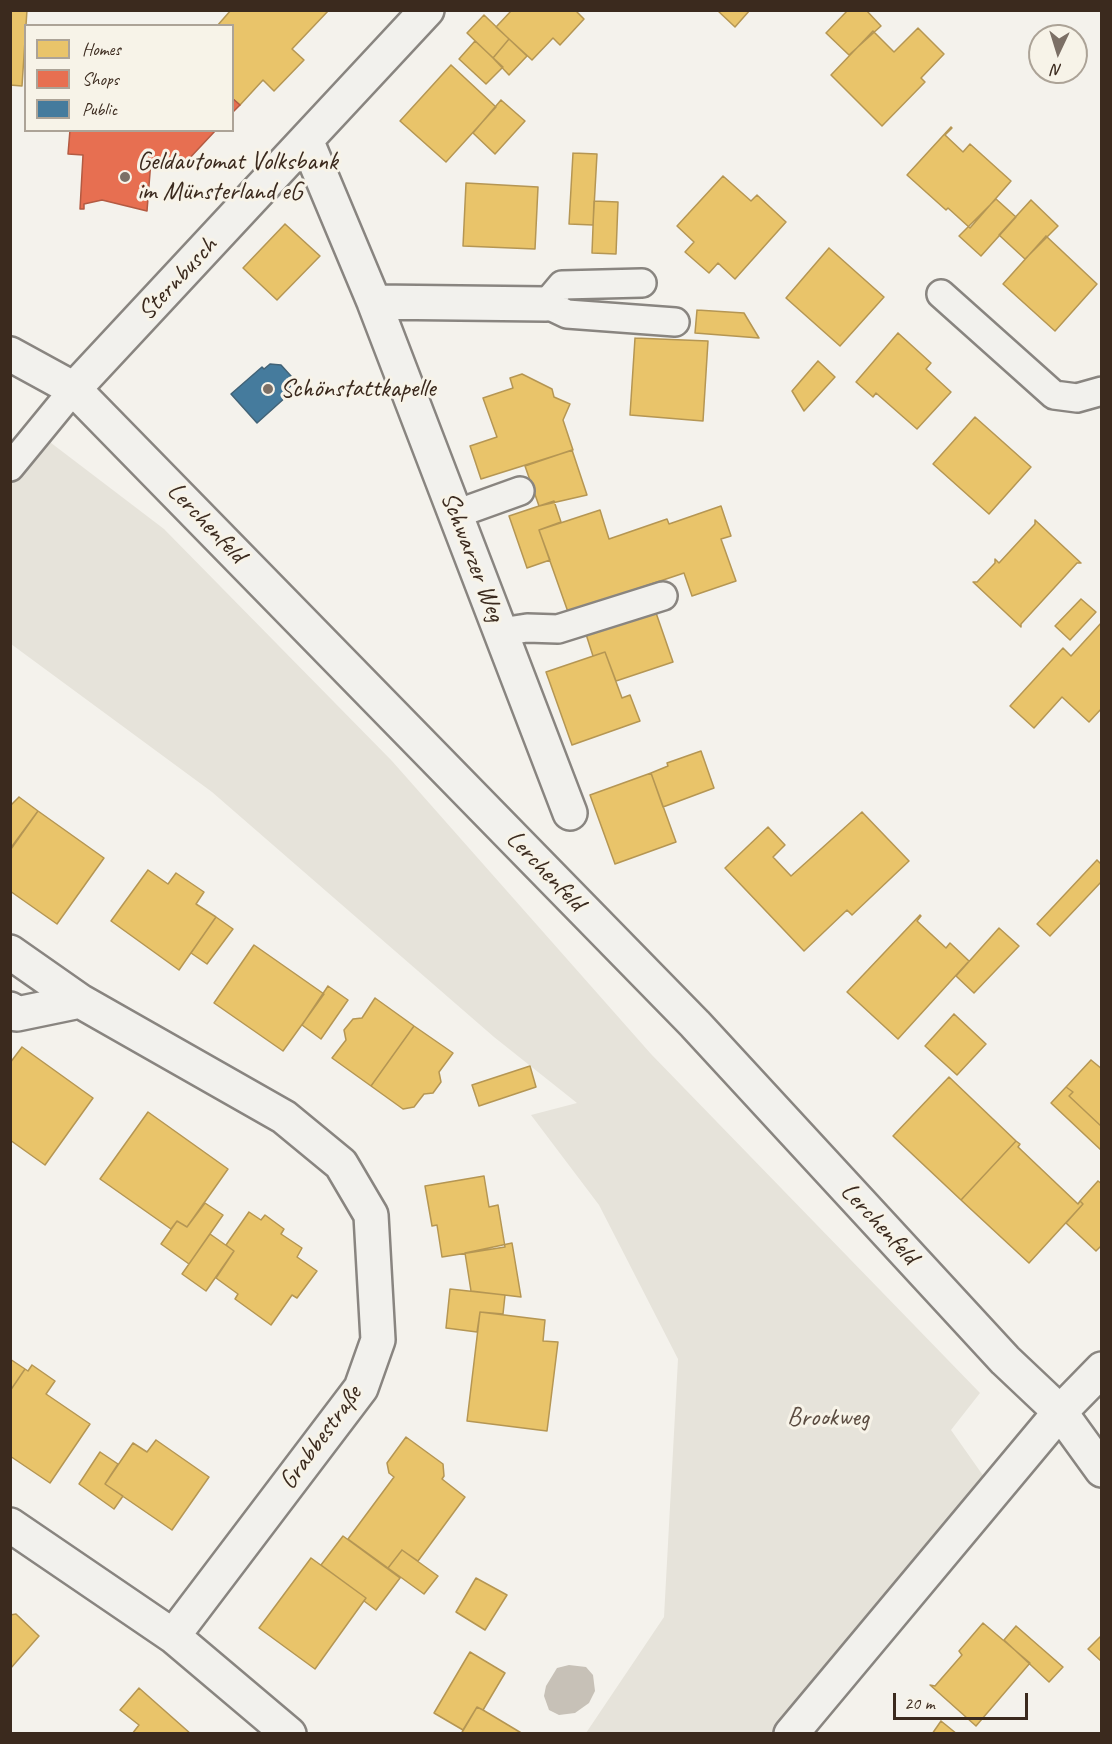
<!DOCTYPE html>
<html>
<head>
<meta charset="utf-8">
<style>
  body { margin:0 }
  #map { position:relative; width:1112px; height:1744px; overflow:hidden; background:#f4f2ec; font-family:Caveat,sans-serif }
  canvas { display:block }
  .frame { position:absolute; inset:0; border:12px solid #3b2a1e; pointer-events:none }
  .legend { position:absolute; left:24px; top:24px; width:210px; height:108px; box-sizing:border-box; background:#f7f3e8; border:2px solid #aca397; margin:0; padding:8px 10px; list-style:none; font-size:18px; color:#3b2a1e }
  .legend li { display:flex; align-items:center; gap:12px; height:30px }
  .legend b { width:30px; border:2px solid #aca397 }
  .north { position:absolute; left:1028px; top:24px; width:60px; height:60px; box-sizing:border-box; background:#f7f3e8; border:2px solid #aca397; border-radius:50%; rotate:184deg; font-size:16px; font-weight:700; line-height:24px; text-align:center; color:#3b2a1e }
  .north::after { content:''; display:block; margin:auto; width:21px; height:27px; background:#7c7066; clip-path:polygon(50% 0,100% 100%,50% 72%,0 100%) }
  .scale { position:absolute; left:893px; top:1693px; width:135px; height:27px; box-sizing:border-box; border:3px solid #3b2a1e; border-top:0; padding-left:8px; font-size:18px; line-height:21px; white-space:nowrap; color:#3b2a1e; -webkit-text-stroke:4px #f7f3e8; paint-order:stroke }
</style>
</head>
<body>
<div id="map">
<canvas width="1112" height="1744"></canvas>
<div class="frame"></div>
<ul class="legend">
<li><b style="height:16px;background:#e9c46a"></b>Homes</li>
<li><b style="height:16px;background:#e76f51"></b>Shops</li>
<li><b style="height:16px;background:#457b9d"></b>Public</li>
</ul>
<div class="north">N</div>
<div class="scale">20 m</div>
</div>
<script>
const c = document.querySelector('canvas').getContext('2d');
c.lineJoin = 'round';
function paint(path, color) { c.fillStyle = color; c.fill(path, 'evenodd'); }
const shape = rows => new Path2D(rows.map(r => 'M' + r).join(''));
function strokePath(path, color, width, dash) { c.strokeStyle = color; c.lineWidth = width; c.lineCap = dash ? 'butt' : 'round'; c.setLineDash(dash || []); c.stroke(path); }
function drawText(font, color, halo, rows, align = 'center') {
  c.font = font + ' Caveat,sans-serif'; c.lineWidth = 6; c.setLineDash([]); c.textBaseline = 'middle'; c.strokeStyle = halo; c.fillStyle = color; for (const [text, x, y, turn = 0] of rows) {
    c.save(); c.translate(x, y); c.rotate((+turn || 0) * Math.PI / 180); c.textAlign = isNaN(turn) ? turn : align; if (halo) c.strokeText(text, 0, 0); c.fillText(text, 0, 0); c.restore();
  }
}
paint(shape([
  [38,433,164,529,392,761,651,1054,980,1393,951,1430,994,1491,791,1733,586,1733,664,1617,678,1359,599,1205,531,1115,577,1103,494,1037,212,792,11,644,11,465]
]), '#e6e3da');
paint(shape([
  [569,1665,586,1667,593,1675,595,1691,589,1703,575,1713,559,1715,549,1710,544,1696,546,1686,557,1668]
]), '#c7c1b7');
const homes = shape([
  [10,10,27,10,22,86,10,85,10,10],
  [231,10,329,10,292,49,304,60,274,91,263,80,240,105,232,98,232,26,217,26,231,10],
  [512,10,578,10,577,12,584,19,560,45,553,38,532,60,496,27,512,10],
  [717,10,750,10,735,27,717,10],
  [848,10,866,10,881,26,849,55,826,33,848,10],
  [484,15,509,39,493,58,467,33,484,15],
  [918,28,944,54,921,78,925,82,882,126,831,75,873,31,894,52,918,28],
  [509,39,527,56,509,75,493,58,509,39],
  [475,41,503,67,486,84,459,59,475,41],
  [451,65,496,107,446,162,400,121,451,65],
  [501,100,525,121,495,154,473,133,501,100],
  [951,127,952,128,945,135,963,152,970,144,1011,181,970,228,948,208,946,210,907,175,951,127],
  [573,153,597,154,593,225,569,224,573,153],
  [723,176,751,201,757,195,786,222,735,279,718,263,709,273,685,252,694,242,677,226,723,176],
  [466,183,538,187,535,249,463,246,466,183],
  [996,199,1016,217,981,256,959,236,996,199],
  [1031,200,1058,226,1025,259,999,235,1031,200],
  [594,201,618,202,616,254,592,253,594,201],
  [285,224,320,256,277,300,243,268,285,224],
  [1046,236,1097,284,1055,331,1003,284,1046,236],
  [829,248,884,297,840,346,786,298,829,248],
  [697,310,744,313,759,338,695,333,697,310],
  [898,333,931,363,926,369,951,392,917,429,876,393,873,397,856,382,898,333],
  [635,338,708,341,703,421,630,415,635,338],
  [818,361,835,377,804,411,792,391,818,361],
  [522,374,552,389,554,397,570,404,563,420,573,450,481,479,470,446,497,437,483,398,513,388,510,378,522,374],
  [975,417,1031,467,989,514,933,464,975,417],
  [572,450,587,495,539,506,525,466,572,450],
  [554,501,561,522,539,530,550,560,527,568,509,516,554,501],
  [721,506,731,536,721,539,736,581,692,596,684,573,568,612,539,530,600,510,609,539,667,519,669,524,721,506],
  [1035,520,1081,563,1077,563,1021,624,1021,627,973,582,977,582,995,563,995,559,999,563,1035,524,1035,520],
  [1081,599,1096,612,1070,640,1055,626,1081,599],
  [654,607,673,662,616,681,605,652,593,656,584,628,654,607],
  [1102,622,1102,708,1089,722,1062,697,1034,728,1010,706,1063,648,1071,656,1102,622],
  [605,652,622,698,630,695,640,721,572,745,546,672,605,652],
  [701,751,714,788,663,807,651,773,668,766,667,763,701,751],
  [651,773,676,842,615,864,590,795,651,773],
  [19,797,38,811,11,849,10,806,19,797],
  [38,811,104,858,57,924,10,891,10,849,38,811],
  [862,812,909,861,852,915,847,910,804,951,725,868,768,827,785,845,773,857,791,876,862,812],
  [1097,860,1102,865,1102,881,1050,936,1037,924,1097,860],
  [148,870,168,884,176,873,204,892,196,904,216,917,179,970,111,921,148,870],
  [920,915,921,916,917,921,946,948,950,943,969,961,898,1039,847,992,920,915],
  [216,917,233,929,207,964,191,953,216,917],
  [999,928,1019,946,974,993,956,976,999,928],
  [254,945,324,994,283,1051,214,1003,254,945],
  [328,986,348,1000,321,1039,302,1025,328,986],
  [375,998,414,1026,371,1086,332,1058,346,1040,344,1030,353,1019,362,1018,375,998],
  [954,1014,986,1044,957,1075,925,1046,954,1014],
  [414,1026,453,1053,439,1072,441,1082,433,1093,424,1094,414,1107,403,1109,371,1086,414,1026],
  [22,1047,93,1098,45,1165,10,1140,10,1063,22,1047],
  [1091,1060,1102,1069,1102,1127,1069,1096,1073,1092,1066,1087,1091,1060],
  [530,1066,536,1087,479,1106,472,1085,530,1066],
  [949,1077,1016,1141,961,1200,893,1136,949,1077],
  [1066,1087,1073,1092,1069,1096,1102,1127,1102,1151,1051,1103,1066,1087],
  [148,1112,228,1169,187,1227,177,1221,171,1229,100,1179,148,1112],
  [1016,1141,1020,1144,1018,1147,1078,1204,1080,1201,1083,1204,1029,1263,961,1200,1016,1141],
  [484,1176,489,1207,498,1205,505,1247,442,1257,437,1225,432,1226,425,1186,484,1176],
  [1098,1181,1102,1184,1102,1245,1096,1251,1066,1223,1083,1204,1080,1201,1098,1181],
  [205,1203,223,1215,189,1264,161,1244,177,1221,187,1227,205,1203],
  [249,1212,261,1220,265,1215,284,1229,281,1234,302,1248,297,1257,317,1271,297,1298,292,1295,271,1325,235,1299,238,1294,216,1278,234,1251,226,1245,249,1212],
  [210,1234,234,1251,206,1291,182,1274,210,1234],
  [512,1243,521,1297,471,1291,465,1253,512,1243],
  [450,1289,505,1295,503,1314,480,1312,477,1332,446,1328,450,1289],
  [480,1312,545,1320,543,1341,558,1342,547,1431,467,1421,480,1312],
  [10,1359,25,1369,10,1391,10,1359],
  [32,1365,55,1381,46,1394,90,1424,50,1483,10,1456,10,1391,25,1369,28,1371,32,1365],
  [406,1437,443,1464,444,1476,442,1479,465,1497,418,1561,402,1550,388,1568,348,1539,394,1477,389,1473,387,1463,406,1437],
  [156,1440,209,1477,172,1530,105,1484,133,1443,147,1452,156,1440],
  [100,1452,118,1464,105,1484,123,1496,114,1509,79,1484,100,1452],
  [343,1536,400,1578,376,1610,364,1601,366,1598,321,1565,343,1536],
  [402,1550,438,1576,424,1594,388,1568,402,1550],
  [311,1558,366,1598,315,1669,259,1628,311,1558],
  [476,1578,507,1595,485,1630,456,1612,476,1578],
  [16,1614,39,1636,10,1669,10,1615,16,1614],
  [983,1623,1030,1663,976,1726,930,1685,935,1686,962,1655,959,1651,983,1623],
  [1016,1626,1063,1667,1049,1682,1004,1640,1016,1626],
  [1102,1635,1102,1662,1088,1649,1102,1635],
  [470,1652,505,1673,483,1710,477,1707,463,1730,434,1713,470,1652],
  [139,1688,191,1734,132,1734,139,1725,120,1710,139,1688],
  [477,1707,483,1710,523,1734,461,1734,477,1707],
  [941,1721,957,1734,932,1734,941,1721]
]);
paint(homes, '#e9c46a');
strokePath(homes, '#b59653', 1.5);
const shops = shape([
  [232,98,240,105,232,113,232,98],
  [70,130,216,130,186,162,151,160,147,211,102,200,84,204,84,209,80,209,83,155,68,154,70,130]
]);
paint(shops, '#e76f51');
strokePath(shops, '#b35a42', 1.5);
const public = shape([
  [270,364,281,365,291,376,291,386,284,392,287,396,257,423,231,394,262,367,264,369,270,364]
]);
paint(public, '#457b9d');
strokePath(public, '#426377', 1.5);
const service = shape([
  [642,283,562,285,546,304,567,314,675,322],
  [941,294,1054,395,1077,398,1102,391],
  [10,467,74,389],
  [456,514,520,491],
  [501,632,527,628,558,629,663,596]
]);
const minor = shape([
  [307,142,374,302,570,813],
  [374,302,546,304],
  [74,389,427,10],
  [10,952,80,1001,284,1117,341,1164,371,1215,378,1340,361,1388,173,1636],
  [10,1009,17,1014,80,1001],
  [10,1525,173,1636,289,1734],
  [791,1734,1060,1412,1102,1369]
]);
const tertiary = shape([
  [10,354,74,389,695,1024,1005,1360,1060,1412,1102,1470]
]);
strokePath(service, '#898580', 32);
strokePath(minor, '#898580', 38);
strokePath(tertiary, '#898580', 38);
strokePath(service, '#f2f1ed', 27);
strokePath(minor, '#f2f1ed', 33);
strokePath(tertiary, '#f2f1ed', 33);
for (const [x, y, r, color] of [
  [125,177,6,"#7c7066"],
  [268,389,6,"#7c7066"]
]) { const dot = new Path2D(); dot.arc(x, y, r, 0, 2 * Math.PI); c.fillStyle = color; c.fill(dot); strokePath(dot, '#f7f3e8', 2); }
drawText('26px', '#3b2a1e', '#f7f3e8', [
  ["Geldautomat Volksbank",137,162],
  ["im Münsterland eG",137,192],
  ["Schönstattkapelle",280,389]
], 'left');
drawText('26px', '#3b2a1e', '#f7f3e8', [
  ["Sternbusch",178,279,-47],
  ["Lerchenfeld",206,523,46],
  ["Schwarzer Weg",472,557,69],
  ["Lerchenfeld",545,871,46],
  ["Lerchenfeld",879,1224,47],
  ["Grabbestraße",321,1438,-54]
]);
drawText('26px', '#5b4c41', '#f7f3e8', [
  ["Brookweg",828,1418]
]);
</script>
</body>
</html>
